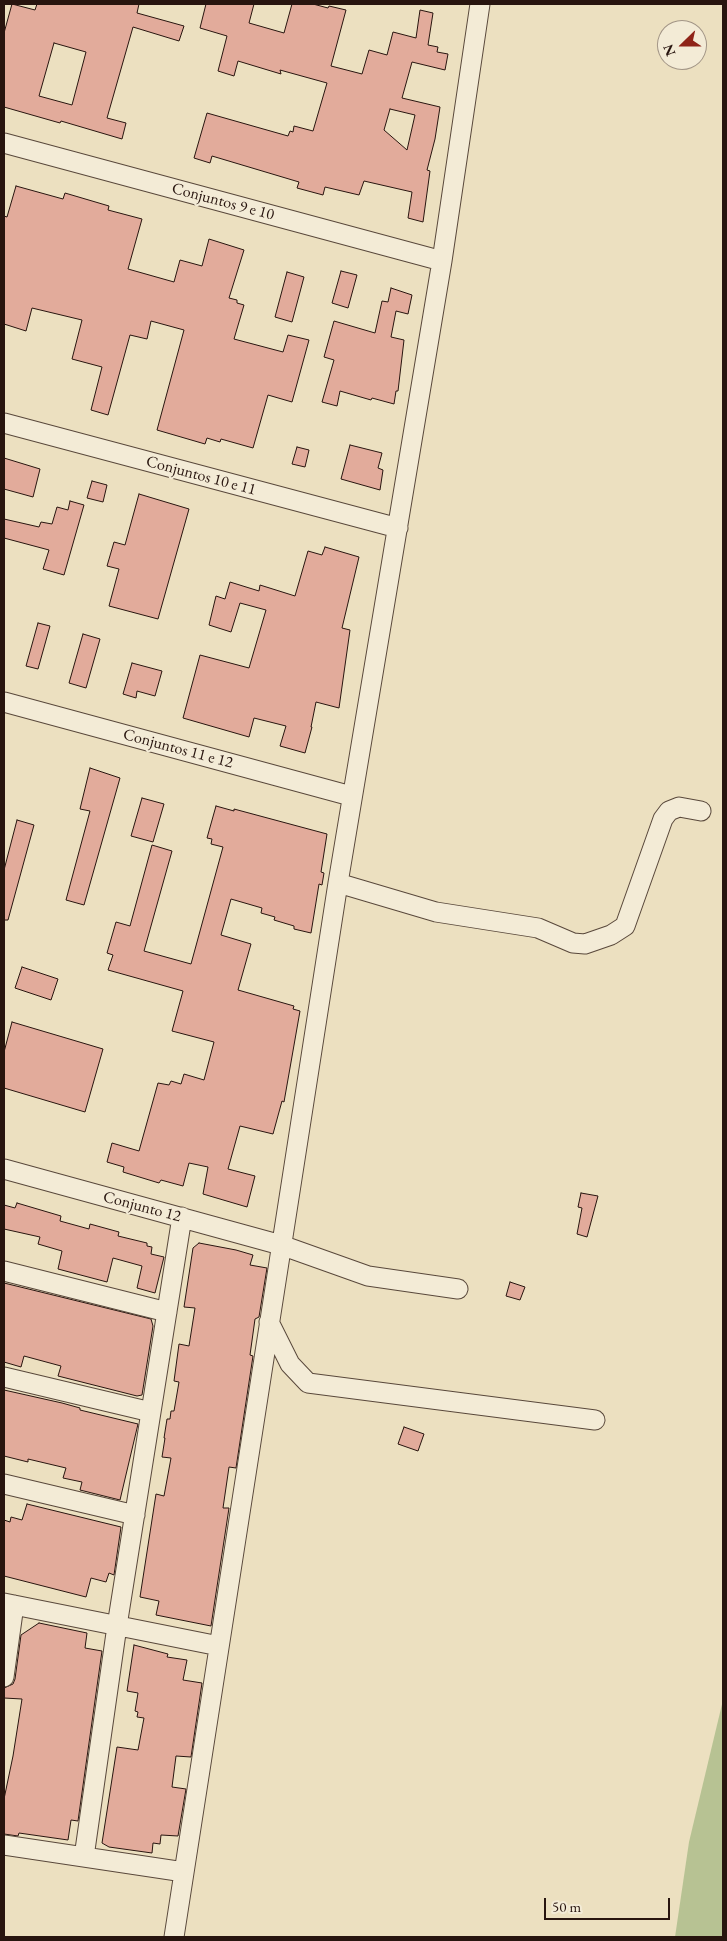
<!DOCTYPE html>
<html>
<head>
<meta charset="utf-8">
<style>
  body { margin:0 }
  #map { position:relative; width:727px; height:1941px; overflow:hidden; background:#ece0c0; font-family:"EB Garamond",serif }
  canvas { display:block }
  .frame { position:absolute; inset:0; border:5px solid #28150f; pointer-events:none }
  .north { position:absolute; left:657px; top:20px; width:50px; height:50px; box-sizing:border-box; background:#f3ebd6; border:1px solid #a29586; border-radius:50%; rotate:248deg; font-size:14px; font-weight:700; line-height:20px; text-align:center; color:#28150f }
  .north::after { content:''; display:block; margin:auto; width:18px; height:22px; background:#8f2418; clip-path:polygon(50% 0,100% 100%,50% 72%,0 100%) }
  .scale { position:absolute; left:544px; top:1898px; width:126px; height:22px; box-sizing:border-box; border:2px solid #28150f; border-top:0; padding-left:6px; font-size:15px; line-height:18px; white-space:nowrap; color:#28150f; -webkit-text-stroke:4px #f3ebd6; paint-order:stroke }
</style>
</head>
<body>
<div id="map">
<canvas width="727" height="1941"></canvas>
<div class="frame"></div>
<div class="north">N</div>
<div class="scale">50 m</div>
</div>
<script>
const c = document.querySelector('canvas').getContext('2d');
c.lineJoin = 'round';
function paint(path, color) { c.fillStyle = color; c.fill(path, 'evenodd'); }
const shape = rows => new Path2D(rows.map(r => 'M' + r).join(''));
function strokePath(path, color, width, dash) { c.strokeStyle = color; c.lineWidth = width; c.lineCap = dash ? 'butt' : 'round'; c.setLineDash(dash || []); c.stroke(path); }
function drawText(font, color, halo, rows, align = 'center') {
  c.font = font + ' "EB Garamond",serif'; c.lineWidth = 4; c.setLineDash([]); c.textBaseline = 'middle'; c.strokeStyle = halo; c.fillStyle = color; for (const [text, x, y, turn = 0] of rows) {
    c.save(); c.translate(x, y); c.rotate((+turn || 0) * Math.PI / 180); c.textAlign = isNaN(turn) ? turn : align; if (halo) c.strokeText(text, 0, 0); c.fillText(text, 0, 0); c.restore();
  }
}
paint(shape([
  [723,1700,723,1937,675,1937,689,1842]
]), '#b7c293');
const building = shape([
  [12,4,35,10,37,4,139,4,137,13,184,26,179,41,133,27,107,118,126,123,122,139,61,121,60,123,4,107,4,33,12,4],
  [54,43,86,52,72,105,39,96,54,43],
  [206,4,254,4,249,23,284,33,292,4,313,4,328,8,329,6,346,10,331,66,362,74,369,50,387,55,393,32,416,38,420,10,433,13,428,45,438,47,437,52,448,54,445,70,412,62,402,98,440,107,435,139,427,170,430,171,423,222,408,218,412,192,364,181,359,195,325,187,323,195,297,188,299,182,212,156,210,163,194,158,207,113,288,136,290,131,293,132,294,126,313,131,327,83,280,70,281,74,238,61,234,76,218,71,227,36,200,28,206,4],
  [390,109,415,115,407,150,384,130,390,109],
  [16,186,63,199,65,193,109,206,108,210,142,219,128,269,174,282,180,260,202,266,209,239,244,250,229,298,237,300,237,303,244,305,234,339,283,352,288,335,309,340,292,402,268,395,253,448,221,439,220,442,207,438,205,444,157,430,184,330,151,321,147,339,130,335,108,415,91,410,102,367,72,359,82,320,32,308,26,331,4,324,4,216,7,217,16,186],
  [341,271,357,275,348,308,332,303,341,271],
  [287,272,304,277,292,322,275,317,287,272],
  [391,288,412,295,408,314,396,311,391,337,404,340,398,391,396,391,394,404,372,398,371,400,340,391,337,406,322,402,334,360,324,357,334,321,375,333,382,301,388,302,391,288],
  [350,445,382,453,378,468,383,470,380,490,341,479,350,445],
  [297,447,309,450,305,467,292,464,297,447],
  [4,458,40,469,33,497,4,489,4,458],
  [92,481,107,485,103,502,87,498,92,481],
  [139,494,189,509,158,619,109,606,119,569,107,566,114,542,125,545,139,494],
  [70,501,84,505,64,575,43,569,49,550,4,538,4,519,39,527,41,522,52,524,57,507,68,510,70,501],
  [325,547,359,557,342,628,350,630,339,708,316,702,311,727,312,727,305,753,280,746,286,726,254,718,249,737,183,718,200,655,249,668,266,610,240,603,231,632,209,625,216,596,225,599,230,582,259,591,260,585,295,596,308,551,322,555,325,547],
  [38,623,50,626,38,669,26,666,38,623],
  [83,634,100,639,86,688,69,683,83,634],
  [132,663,162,671,155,696,137,691,136,698,123,694,132,663],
  [90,768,120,778,84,905,66,900,90,811,80,809,90,768],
  [142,798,164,804,153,842,131,836,142,798],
  [216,806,234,811,234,809,327,834,321,872,324,873,322,885,319,884,311,933,294,929,294,926,274,920,275,917,261,913,262,908,231,899,221,935,251,944,238,990,294,1006,293,1009,300,1011,284,1102,282,1101,273,1134,240,1126,228,1169,255,1176,247,1207,203,1194,208,1167,189,1163,183,1186,161,1180,159,1183,123,1172,124,1167,107,1162,112,1143,139,1151,158,1083,169,1085,171,1081,181,1084,184,1074,204,1080,214,1042,172,1031,183,991,108,970,113,955,107,953,116,922,130,926,152,845,172,851,144,951,191,964,223,847,211,844,212,839,207,838,216,806],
  [17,820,34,825,8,920,4,920,4,870,17,820],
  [22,967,58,979,51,1000,15,988,22,967],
  [12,1022,103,1049,85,1112,4,1088,4,1052,12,1022],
  [581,1193,598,1196,587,1237,577,1234,582,1208,578,1207,581,1193],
  [17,1203,61,1216,60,1221,89,1229,90,1224,119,1232,118,1236,147,1243,147,1246,152,1247,151,1254,164,1257,155,1293,137,1288,142,1266,113,1258,107,1282,58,1269,62,1251,38,1244,40,1237,4,1229,4,1205,15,1208,17,1203],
  [199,1243,236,1250,253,1255,250,1265,267,1268,259,1317,255,1319,250,1355,253,1356,236,1468,229,1467,223,1508,229,1508,211,1626,156,1615,159,1601,140,1597,156,1494,164,1496,171,1458,162,1457,165,1438,164,1438,167,1419,170,1419,171,1411,174,1411,179,1382,174,1381,179,1344,189,1346,195,1308,184,1307,193,1248,199,1243],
  [510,1282,525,1287,520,1300,506,1296,510,1282],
  [4,1283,151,1319,153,1326,142,1395,137,1396,58,1376,61,1366,24,1356,21,1367,4,1362,4,1283],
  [4,1390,62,1403,80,1408,80,1410,138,1424,120,1500,80,1490,82,1482,63,1478,66,1468,28,1459,28,1462,4,1456,4,1390],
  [404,1427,424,1434,418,1451,398,1444,404,1427],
  [27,1504,121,1527,114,1575,109,1573,106,1582,91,1578,86,1597,4,1576,4,1520,10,1522,11,1517,22,1520,27,1504],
  [39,1623,87,1633,85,1648,102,1651,78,1821,71,1820,68,1840,19,1833,18,1836,4,1834,4,1799,13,1756,22,1699,4,1698,4,1688,13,1684,15,1679,21,1635,39,1623],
  [134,1645,168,1654,167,1657,187,1660,183,1680,202,1683,191,1757,176,1756,172,1787,186,1789,178,1836,161,1835,160,1844,153,1843,152,1853,109,1847,102,1843,117,1747,138,1750,144,1718,137,1717,138,1712,135,1711,138,1693,127,1691,134,1645]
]);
paint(building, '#e2ab9b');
strokePath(building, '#28150f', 1);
const minor = shape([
  [4,143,442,261],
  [4,423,398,528],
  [4,702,351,796],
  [338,883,436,912,538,928,573,943,585,944,611,935,625,926,663,819,669,811,679,807,701,811],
  [4,1169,281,1245,368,1276,458,1289],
  [4,1271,167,1312],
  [269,1322,290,1364,308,1383,595,1420],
  [4,1377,151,1412],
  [4,1484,135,1515],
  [4,1603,219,1646],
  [4,1677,14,1605],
  [4,1845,184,1872],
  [84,1857,117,1626,182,1217],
  [174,1937,338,883,442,261,480,4]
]);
strokePath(minor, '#59483b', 21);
strokePath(minor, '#f3ebd6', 19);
drawText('16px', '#28150f', '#f3ebd6', [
  ["Conjuntos 9 e 10",223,202,15],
  ["Conjuntos 10 e 11",201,476,15],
  ["Conjuntos 11 e 12",178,749,15],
  ["Conjunto 12",142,1207,15]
]);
</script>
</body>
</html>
